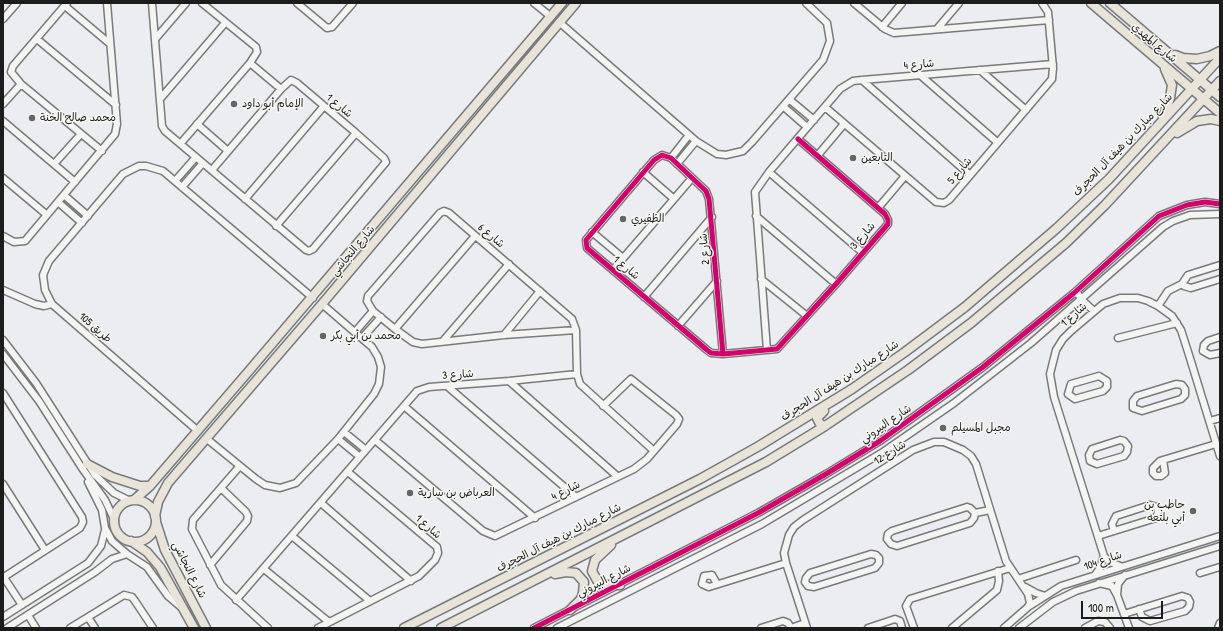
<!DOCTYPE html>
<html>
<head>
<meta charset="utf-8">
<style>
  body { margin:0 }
  #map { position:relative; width:1223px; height:631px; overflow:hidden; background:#ebedf0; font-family:"Patrick Hand",sans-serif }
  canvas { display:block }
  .frame { position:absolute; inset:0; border:4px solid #1c1c1c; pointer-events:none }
  .scale { position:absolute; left:1081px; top:601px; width:82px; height:18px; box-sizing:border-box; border:2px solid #1c1c1c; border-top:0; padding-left:5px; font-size:12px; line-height:14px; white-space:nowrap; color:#1c1c1c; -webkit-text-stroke:3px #f6f6f2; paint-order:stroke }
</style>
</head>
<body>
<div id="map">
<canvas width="1223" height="631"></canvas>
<div class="frame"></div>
<div class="scale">100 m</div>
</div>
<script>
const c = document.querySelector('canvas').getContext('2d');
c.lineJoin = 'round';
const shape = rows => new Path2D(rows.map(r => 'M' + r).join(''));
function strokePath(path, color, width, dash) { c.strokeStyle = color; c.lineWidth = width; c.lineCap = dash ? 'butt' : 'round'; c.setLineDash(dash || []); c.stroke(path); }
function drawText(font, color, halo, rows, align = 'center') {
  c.font = font + ' "Patrick Hand","Playpen Sans Arabic",sans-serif'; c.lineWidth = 3; c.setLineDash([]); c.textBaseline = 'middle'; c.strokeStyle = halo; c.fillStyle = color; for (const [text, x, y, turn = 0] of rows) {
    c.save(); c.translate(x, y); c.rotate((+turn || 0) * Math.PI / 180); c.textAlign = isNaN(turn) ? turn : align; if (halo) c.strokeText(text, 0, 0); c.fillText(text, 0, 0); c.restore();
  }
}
const minor = shape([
  [67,3,13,66,11,72,21,84,102,151],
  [152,3,162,126,165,131,306,250,309,251,313,249,386,162,384,158,356,133,297,83,291,80,281,89,212,170],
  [297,3,327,28,332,27,353,3],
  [534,3,550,16],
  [854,3,885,29,894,33,1049,20],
  [65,6,109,43],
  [3,19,17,3],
  [559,22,696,141,717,154,726,155,743,151,752,142,823,60,830,41,827,23,806,3],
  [882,27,902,3],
  [937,29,959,3],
  [156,38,186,3],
  [37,39,116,105],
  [250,63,281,89],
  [980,70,1026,110],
  [919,74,997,142],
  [862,80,970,175],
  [160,99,225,23],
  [790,100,814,120],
  [3,104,21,84],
  [784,107,807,127],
  [825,107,936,202,944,203,949,200,1052,79,1053,68,1048,12,1042,3],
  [3,121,75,182],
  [197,124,228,151],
  [181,143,250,63,257,52,256,47,202,3],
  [818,155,844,124],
  [671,158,689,135],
  [54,164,81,134],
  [677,164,696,141],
  [643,172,674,199],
  [769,172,862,252],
  [3,178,47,215],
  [175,181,196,157],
  [182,187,203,163],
  [64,195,88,216],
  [245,199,324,106],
  [58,202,82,223],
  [878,208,905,176],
  [756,216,836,284],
  [276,226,356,133],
  [592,232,623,258],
  [3,236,14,242,25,241,115,134,117,124,107,3],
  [613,270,692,178],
  [761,279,807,316],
  [1182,284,1184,286,1191,288,1220,279],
  [3,290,35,304,44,306,52,304],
  [1074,293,1078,294,1082,300,1094,311],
  [644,297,712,217],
  [1158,306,1168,291,1182,284,1188,275,1220,265],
  [678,326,717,281],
  [395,329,475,236],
  [576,330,504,335,422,344,413,342,395,329,373,311,367,301,368,296,440,213,444,211,449,213,572,319,576,330,577,374,580,384,654,451],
  [355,332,373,311],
  [504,335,540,291],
  [362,338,381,317],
  [1118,338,1177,323],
  [3,340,36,383,95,475,114,493,130,501],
  [443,341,509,264],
  [767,350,755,192,769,172,840,89,853,81,862,80,1053,64],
  [1203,351,1204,345,1208,341,1220,337],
  [1203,351,1210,355,1220,353],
  [3,354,39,401,82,468,105,500,115,521],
  [723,354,709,199,706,191,671,158,662,155,654,160,586,240,587,248,707,350,711,353,723,354,777,349,836,284,888,224,888,220,885,214,798,139],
  [1099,376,1107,381,1107,387,1103,391,1075,399,1068,394,1071,384,1099,376],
  [509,381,617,476],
  [1176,384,1182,385,1185,389,1185,395,1181,399,1142,411,1133,408,1133,401,1137,396,1176,384],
  [447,386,576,497],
  [3,393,82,517,83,522,80,528,4,577],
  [404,406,535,518],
  [1210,421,1220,418],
  [198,431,52,304,45,290,43,275,49,261,123,174,139,166,146,166,163,171,313,298],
  [344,432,366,450],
  [207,439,256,479,265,485,280,488,296,483,338,439,374,394,379,384,381,367,378,357,372,347,322,304],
  [338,439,360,457],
  [375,440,483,531,495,536,634,469,647,459,677,424,679,419,676,415,631,379,603,406],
  [1120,440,1124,441,1128,446,1127,452,1124,456,1097,464,1090,461,1089,455,1092,449,1120,440],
  [1163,460,1165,473,1161,476,1156,476,1153,473,1153,468,1160,461,1163,460,1216,444],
  [239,467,193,520,192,529,221,585,268,628],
  [88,482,102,510,105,528,112,541,127,554,147,567,168,596,181,607],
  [3,484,45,550],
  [321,503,411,581],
  [967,507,970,508,975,513,974,518,970,523,897,546,891,544,887,539,888,534,892,531,967,507],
  [975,513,990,510],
  [292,536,370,601],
  [1098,536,1114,531,1156,518,1158,512,1157,507,1150,505,1116,516,1112,524,1114,531],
  [871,554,876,555,879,558,879,563,875,568,814,587,808,586,805,582,806,578,810,573,871,554],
  [1104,556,1110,562,1120,566],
  [210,565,247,521,248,516,246,512,221,488],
  [264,569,329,622],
  [1200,573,1220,567],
  [1095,575,1100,568,1104,556,1054,397,1050,374,1056,350,1063,339,1071,331,1103,304,1120,298,1138,298,1148,301,1158,306,1172,316,1181,330,1189,355,1220,456],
  [3,576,22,605],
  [1018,579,1076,560],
  [1099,583,1112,586,1117,595,1129,628],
  [717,584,712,575,704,576,702,584,709,587,786,563],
  [1025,587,1036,593,1045,596],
  [1117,595,1118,584,1125,575],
  [236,600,417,391,429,387,509,381,577,374],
  [1124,614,1182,596,1188,598,1190,602,1189,607,1185,611,1150,621,1142,617,1139,609],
  [28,615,36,628],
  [3,617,88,563,101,546,105,530],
  [88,617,95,628],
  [7,628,95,572,112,559,127,554],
  [70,628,124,595,132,597,135,601,153,628],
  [318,628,419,576,435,560,438,553,437,547,348,472],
  [534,628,758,513,826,474,880,441,983,367,1074,293,1159,216,1187,205,1205,202,1220,204],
  [557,628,762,524,883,452,954,403,1031,343,1163,227,1173,221,1190,215,1220,214],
  [761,628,783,621,788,623,791,628],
  [791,628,805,623],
  [807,628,786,563,784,553,789,535,794,527,803,520,913,450,934,442,944,442,963,450,971,456,976,464,1006,561,1028,594,1030,603,1028,607],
  [868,628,895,619,900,621,902,628],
  [914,628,906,606,910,599,1010,568],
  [952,628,997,590,999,581,998,571],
  [1004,628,1028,607,1061,586,1220,536],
  [1019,628,1053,602,1076,591,1220,546],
  [1085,628,1098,621,1105,622,1110,628],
  [1218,628,1220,623]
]);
const major = shape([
  [1091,3,1220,113],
  [1110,3,1220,97],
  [1175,55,1183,58,1197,59,1210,56,1220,51],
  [1163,117,1170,98,1172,85,1165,69],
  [1177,133,1197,121,1211,119,1220,121],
  [824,411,817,418,820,424,825,426],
  [87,464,112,477,140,486,150,486],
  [134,500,150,486,248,372,562,3],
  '114 521a21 21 0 1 1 42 0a21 21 0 1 1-42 0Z',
  [155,516,158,502,168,483,322,304,576,3],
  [156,522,165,550,206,628],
  [131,541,147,552,160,567,194,628],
  [611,545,595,560,592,571,598,582,605,585,620,585],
  [555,574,566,572,576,573,584,582,583,593,581,599,570,610],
  [404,628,700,479,759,446,852,389,905,352,965,307,1057,228,1109,179,1220,58],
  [441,628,766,462,825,426,908,370,971,323,1066,243,1105,205,1220,81]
]);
strokePath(minor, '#797a7b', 9);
strokePath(major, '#797a7b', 11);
strokePath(minor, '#f4f4f3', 6);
strokePath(major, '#e8e4d9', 8);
strokePath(shape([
  [723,354,709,199,706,191,671,158,662,155,654,160,586,240,587,248,707,350,711,353,723,354,777,349,836,284,888,224,888,220,885,214,798,139],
  [534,628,758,513,826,474,880,441,983,367,1074,293,1159,216,1187,205,1205,202,1220,204]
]), '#d6006c', 5);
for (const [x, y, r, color] of [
  [234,104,4,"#646566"],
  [32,118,4,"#646566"],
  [853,158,4,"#646566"],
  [623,219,4,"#646566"],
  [323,336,4,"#646566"],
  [943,428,4,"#646566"],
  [410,493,4,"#646566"],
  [1193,511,4,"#646566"]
]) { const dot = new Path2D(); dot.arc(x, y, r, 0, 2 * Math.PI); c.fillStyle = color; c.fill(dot); strokePath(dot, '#f6f6f2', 1.5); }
drawText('11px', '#1c1c1c', '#f6f6f2', [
  ["شارع المهدي",1154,43,40],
  ["شارع 4",919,65,-5],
  ["شارع 1",339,106,40],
  ["شارع مبارك بن هيف آل الحجرف",1123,145,-46],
  ["شارع 5",960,171,-50],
  ["شارع 6",491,236,40],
  ["شارع 3",863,236,-49],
  ["شارع 2",705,249,-95],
  ["شارع النجاشي",353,251,-50],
  ["شارع 1",626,268,40],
  ["شارع 1",1074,315,-41],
  ["طريق 105",95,328,41],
  ["شارع 3",458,375,-4],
  ["شارع مبارك بن هيف آل الحجرف",840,381,-33],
  ["شارع البيروني",886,424,-34],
  ["شارع 12",890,453,-32],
  ["شارع 4",566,491,-27],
  ["شارع 1",428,527,41],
  ["شارع مبارك بن هيف آل الحجرف",559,538,-27],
  ["شارع 104",1103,561,-19],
  ["شارع النجاشي",189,570,63],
  ["شارع البيروني",604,581,-27]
]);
drawText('11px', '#1c1c1c', '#f6f6f2', [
  ["الإمام أبو داود",242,104],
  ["محمد صالح الخنة",40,118],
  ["التابعين",861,158],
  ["الظفيري",631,219],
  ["محمد بن أبي بكر",331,336],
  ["مجبل المسيلم",951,428],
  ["العرباض بن سارية",418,493],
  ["حاطب بن",1185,505,"right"],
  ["أبي بلتعه",1185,518,"right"]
], 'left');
</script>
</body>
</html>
